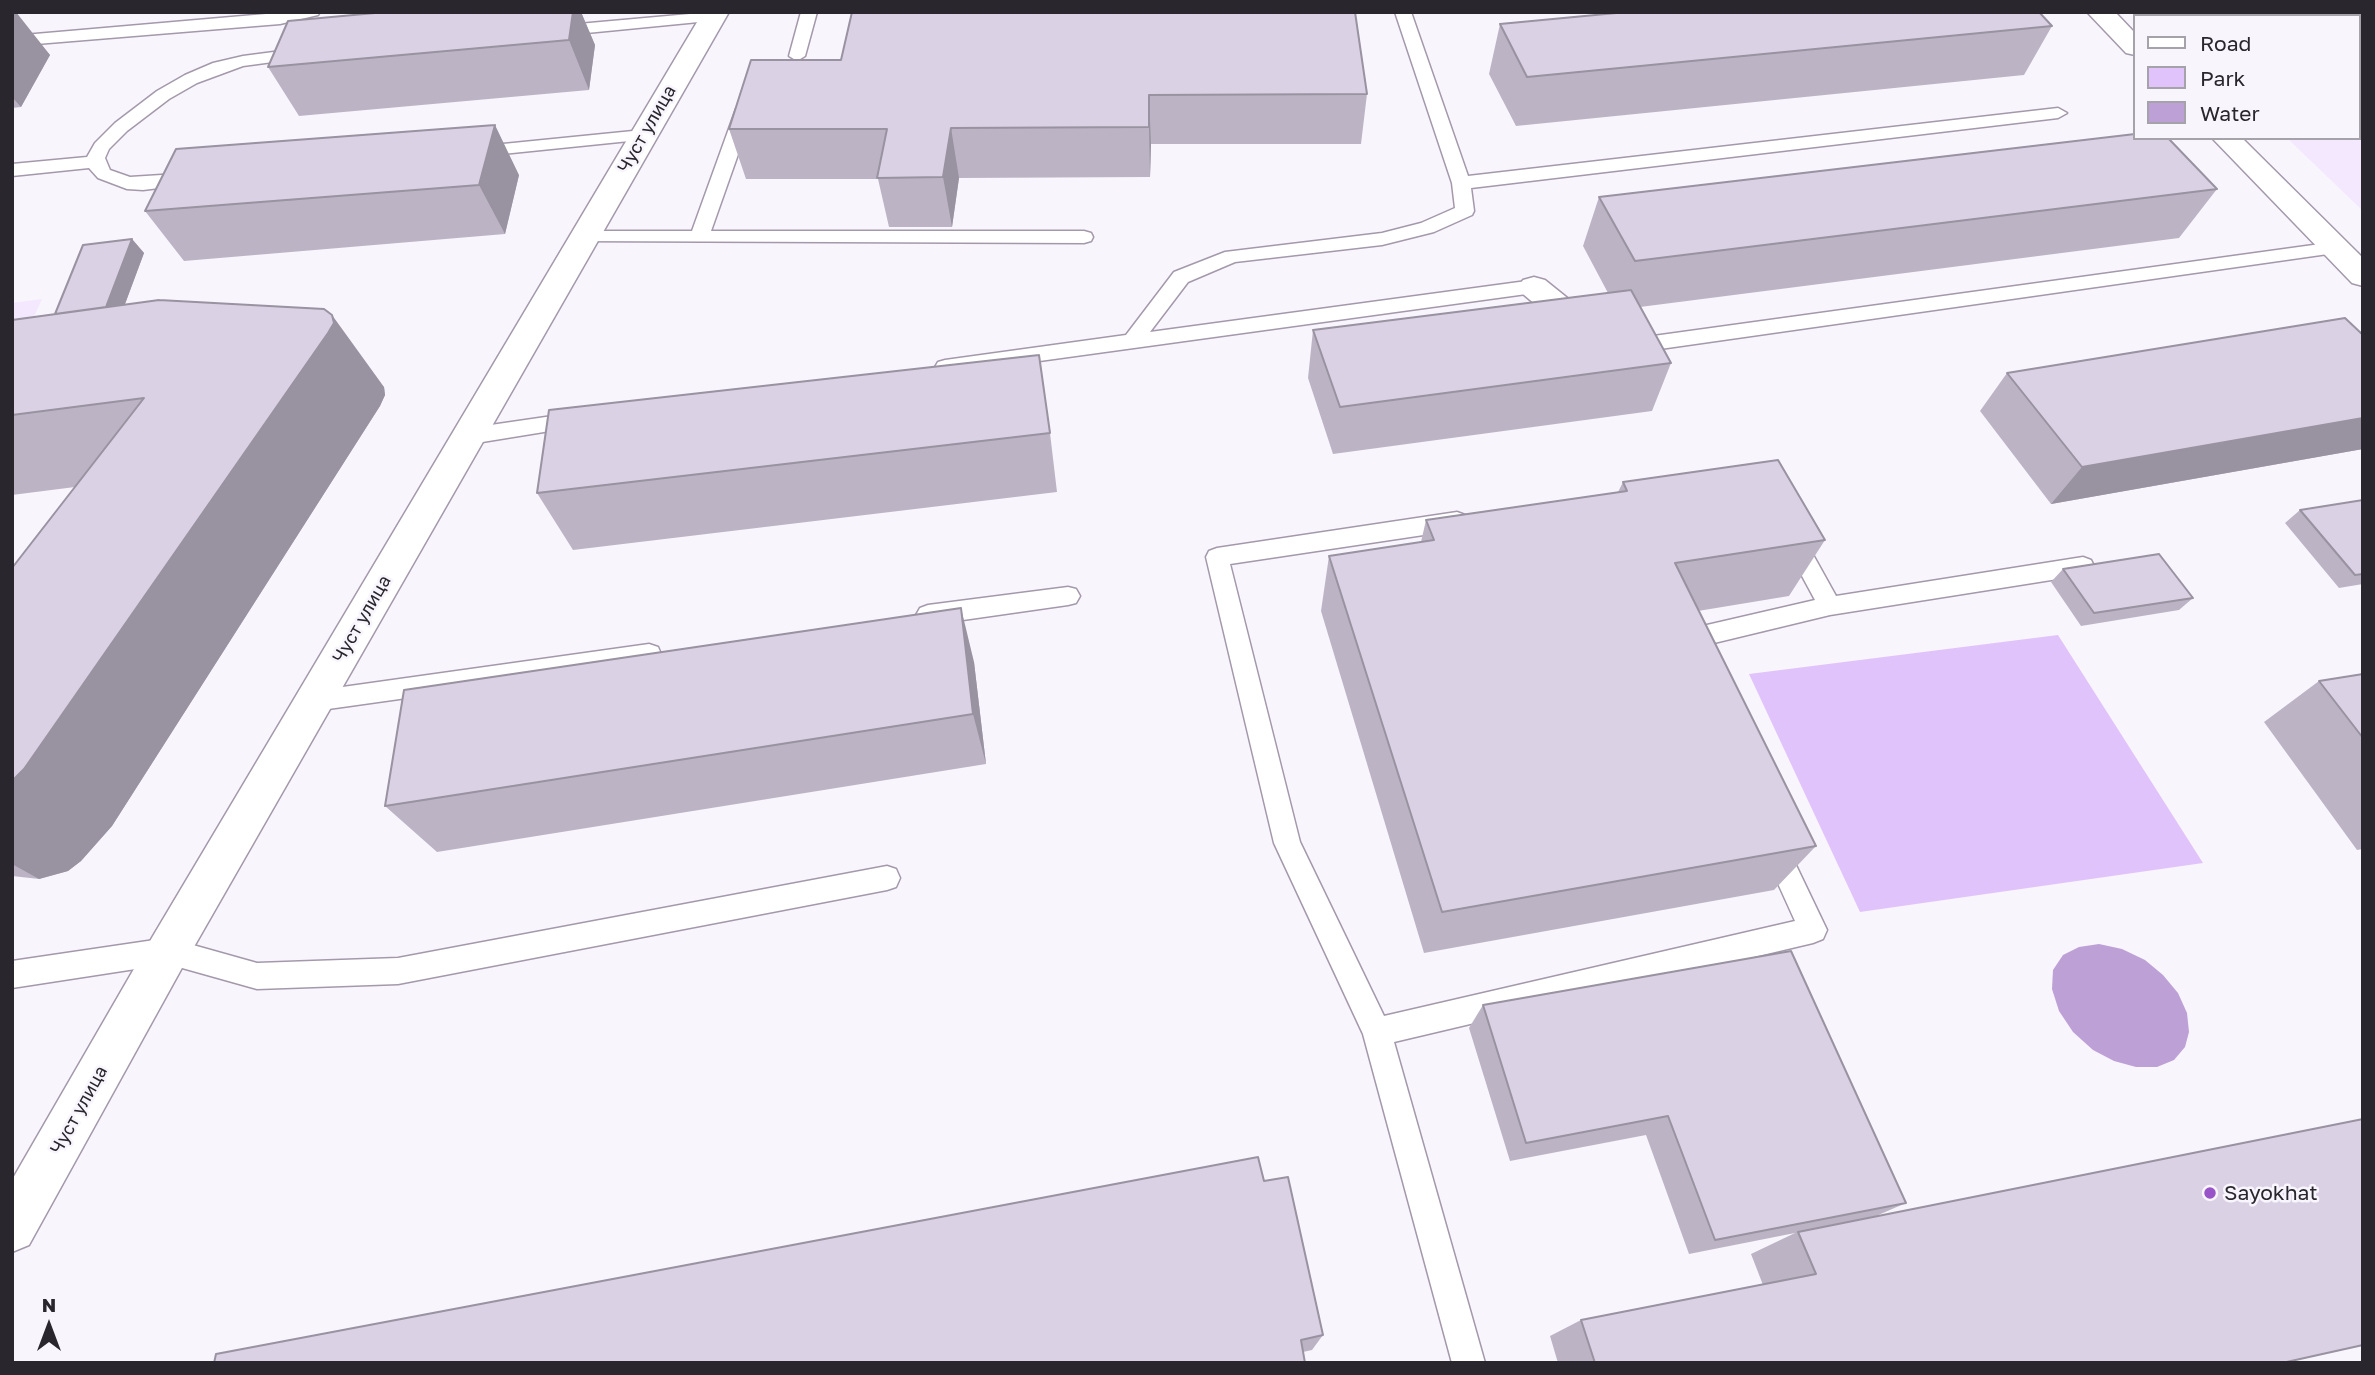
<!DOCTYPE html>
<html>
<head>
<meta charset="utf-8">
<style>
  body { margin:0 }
  #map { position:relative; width:2375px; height:1375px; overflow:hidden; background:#f9f5fd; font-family:"Golos Text",sans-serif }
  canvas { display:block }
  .frame { position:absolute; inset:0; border:14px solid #2a262d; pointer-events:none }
  .legend { position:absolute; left:2133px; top:14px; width:228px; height:126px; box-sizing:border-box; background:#f9f5fd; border:2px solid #a6a2aa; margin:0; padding:9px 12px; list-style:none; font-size:21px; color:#2a262d }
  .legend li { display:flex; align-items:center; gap:14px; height:35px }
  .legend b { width:35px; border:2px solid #a6a2aa }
  .north { position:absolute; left:14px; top:1291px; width:70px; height:70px; -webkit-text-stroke:5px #f9f5fd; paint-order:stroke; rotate:0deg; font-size:19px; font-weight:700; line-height:28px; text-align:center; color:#2a262d }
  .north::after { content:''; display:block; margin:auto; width:24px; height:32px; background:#2a262d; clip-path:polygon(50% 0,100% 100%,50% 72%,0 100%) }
</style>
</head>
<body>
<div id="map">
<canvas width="2375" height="1375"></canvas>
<div class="frame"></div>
<ul class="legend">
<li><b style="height:9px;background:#fff"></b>Road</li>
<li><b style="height:19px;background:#e1c3fb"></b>Park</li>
<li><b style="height:19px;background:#bda0d6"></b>Water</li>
</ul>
<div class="north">N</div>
</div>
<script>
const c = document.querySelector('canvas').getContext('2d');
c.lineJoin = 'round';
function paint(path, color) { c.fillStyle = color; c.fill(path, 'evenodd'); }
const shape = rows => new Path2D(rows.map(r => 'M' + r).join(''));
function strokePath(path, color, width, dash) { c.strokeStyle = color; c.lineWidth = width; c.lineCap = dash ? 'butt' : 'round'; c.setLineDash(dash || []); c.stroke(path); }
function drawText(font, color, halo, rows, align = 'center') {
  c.font = font + ' "Golos Text",sans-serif'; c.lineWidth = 5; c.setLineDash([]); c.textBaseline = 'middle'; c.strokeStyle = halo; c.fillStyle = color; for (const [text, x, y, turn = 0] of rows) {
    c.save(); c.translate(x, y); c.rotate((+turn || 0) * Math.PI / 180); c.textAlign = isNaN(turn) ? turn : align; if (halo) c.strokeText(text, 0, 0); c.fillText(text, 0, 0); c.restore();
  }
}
paint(shape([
  [2156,12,2363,12,2363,211,2287,138,2359,138,2359,16,2159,16],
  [42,299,12,366,12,303]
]), '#f3e8fd');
paint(shape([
  [2058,635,2203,863,1860,912,1749,674]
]), '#e1c3fb');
paint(shape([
  [2099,944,2122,949,2145,960,2163,975,2178,993,2187,1013,2189,1032,2185,1047,2174,1060,2157,1067,2136,1067,2114,1061,2093,1050,2073,1032,2059,1011,2052,989,2053,970,2063,955,2079,947]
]), '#bda0d6');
const lane = shape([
  [289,12,320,12,318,15,280,24,12,46,12,36,289,12],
  [712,12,719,14,721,17,719,20,556,36,548,31,556,26,712,12],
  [801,12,817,12,805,56,797,61,789,56,801,12],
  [1395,12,1411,12,1468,176,2058,108,2067,113,2058,118,1471,188,1474,211,1472,215,1434,232,1382,245,1235,262,1188,282,1150,332,1534,280,1541,282,1544,287,1541,292,945,374,938,372,935,367,938,362,945,360,1126,335,1174,272,1225,252,1382,233,1421,223,1455,208,1452,183,1395,12],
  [304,48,310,49,312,53,310,57,243,66,197,83,169,99,127,131,109,149,105,158,110,170,130,177,193,173,199,175,202,179,199,183,143,190,127,189,98,178,89,168,12,176,12,164,87,157,95,143,115,123,157,91,185,75,213,63,243,56,304,48],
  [745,104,754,109,711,231,1084,231,1091,233,1093,237,1091,241,1084,243,577,241,575,237,577,233,584,231,692,231,736,109,745,104],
  [643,130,649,131,652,135,649,139,473,157,464,152,473,147,643,130],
  [2335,242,2342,244,2345,248,2342,252,1646,351,1639,349,1636,344,1639,339,1646,337,2335,242],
  [580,412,587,415,591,420,587,425,470,444,462,442,459,436,462,430,470,428,580,412],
  [1457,512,1465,515,1468,521,1465,527,1457,530,1230,564,1300,842,1384,1016,1795,921,1761,846,1765,838,1774,834,1783,838,1827,930,1823,939,1813,943,1394,1042,1485,1363,1452,1363,1363,1034,1274,843,1206,557,1209,551,1217,548,1457,512],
  [1793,530,1801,533,1836,596,2083,557,2091,560,2094,566,2091,572,2083,575,1830,615,1681,651,1673,648,1669,641,1673,634,1681,631,1815,600,1782,539,1785,533,1793,530],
  [1068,587,1076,589,1080,596,1076,603,1068,605,928,625,920,622,916,615,920,608,928,605,1068,587],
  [649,644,658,647,661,654,658,661,649,664,314,711,305,708,302,701,305,694,314,691,649,644],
  [887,866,896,869,900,878,896,887,887,890,398,984,257,989,168,964,12,988,12,961,168,938,257,963,398,958,887,866]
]);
const street = shape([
  [703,12,729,12,183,966,29,1245,12,1252,12,1180,153,936,703,12],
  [2087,12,2115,12,2135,33,2135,55,2126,53,2087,12],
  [2212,138,2242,138,2363,258,2363,286,2352,283,2212,138],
  [1534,277,1545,280,1586,313,1603,316,1608,324,1603,332,1592,335,1568,332,1523,294,1519,287,1523,280,1534,277]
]);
strokePath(lane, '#a399ab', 3);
strokePath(street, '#a399ab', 3);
paint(lane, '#fff');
paint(street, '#fff');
paint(shape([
  [12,12,50,55,21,107,12,108],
  [581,12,595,45,589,90,299,116,268,67],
  [2274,12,2363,12,2363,107,2359,104,2359,16,2271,16],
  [1500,24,2052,26,2024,75,1516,126,1489,74],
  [751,60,1367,94,1361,144,1151,144,1150,177,959,178,952,227,889,227,878,179,746,179,729,129],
  [519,175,505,234,184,261,145,211],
  [2217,189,2179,238,1640,307,1671,363,1652,411,1333,454,1308,378,1313,330,1608,293,1583,246,1599,197],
  [132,239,144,253,125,304,384,387,385,395,380,406,112,826,81,861,68,871,39,879,12,876,12,568,75,487,12,495,12,320,55,314],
  [2363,335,2363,449,2051,504,1980,411,2007,373],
  [1050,433,1057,492,573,550,537,493],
  [1623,482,1825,540,1789,596,1698,611,1816,846,1774,890,1424,953,1321,611,1329,556,1421,542,1426,520,1618,492],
  [2363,500,2363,584,2339,588,2285,523,2300,510],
  [2063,569,2193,598,2179,610,2081,626,2051,582],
  [974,662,986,764,437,852,385,806],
  [2363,674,2363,849,2357,850,2264,722,2319,681],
  [1483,1005,1906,1203,1876,1216,2282,1363,1558,1363,1550,1336,1581,1320,1763,1285,1751,1254,1795,1233,1689,1254,1646,1135,1510,1161,1469,1028],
  [1264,1181,1323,1335,1312,1350,1303,1352]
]), '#bcb4c5');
paint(shape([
  [12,12,16,12,50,55,21,107,12,97],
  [573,12,581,12,595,45,589,90,569,40],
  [1149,95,1151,144,1150,177,1149,127],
  [495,125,519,175,505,234,479,185],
  [951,128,959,178,952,227,943,177],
  [132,239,144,253,109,347,58,354],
  [332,315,384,387,385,395,380,406,112,826,81,861,68,871,39,879,12,864,12,781],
  [2363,418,2363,449,2051,504,2082,467],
  [961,608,974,662,986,764,973,714]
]), '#9992a0');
const building = shape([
  [386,12,573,12,569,40,268,67,288,21,386,12],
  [852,12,1355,12,1367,94,1149,95,1149,127,951,128,943,177,877,178,887,129,729,129,751,60,841,60,852,12],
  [1627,12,2039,12,2052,26,1527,77,1500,24,1627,12],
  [2276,12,2363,12,2363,48,2359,49,2359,16,2280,16,2276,12],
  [495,125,479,185,145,211,176,149,495,125],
  [2135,134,2135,138,2168,138,2217,189,1635,261,1599,197,2135,134],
  [132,239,106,307,55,314,83,245,132,239],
  [1631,290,1671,363,1340,407,1313,330,1631,290],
  [159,300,324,309,332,315,334,323,328,333,24,769,12,781,12,568,144,398,12,415,12,320,159,300],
  [2345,318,2363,335,2363,418,2082,467,2007,373,2345,318],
  [1039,355,1050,433,537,493,549,410,1039,355],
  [1778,460,1825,540,1675,563,1816,846,1442,912,1329,556,1434,540,1426,520,1627,491,1623,482,1778,460],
  [2363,500,2363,574,2355,575,2300,510,2363,500],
  [2159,554,2193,598,2094,613,2063,569,2159,554],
  [961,608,973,714,385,806,404,690,961,608],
  [2363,674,2363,738,2319,681,2363,674],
  [1791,951,1906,1203,1715,1240,1668,1116,1526,1143,1483,1005,1791,951],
  [2363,1119,2363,1345,2282,1363,1595,1363,1581,1320,1816,1274,1798,1232,2363,1119],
  [1258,1157,1264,1181,1288,1177,1323,1335,1301,1340,1305,1363,214,1363,216,1354,1258,1157]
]);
paint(building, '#dbd1e5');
strokePath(building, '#9992a0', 2);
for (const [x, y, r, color] of [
  [2210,1193,7,"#9753c7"]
]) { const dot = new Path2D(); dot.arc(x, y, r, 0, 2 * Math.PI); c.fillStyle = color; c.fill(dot); strokePath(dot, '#f9f5fd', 2.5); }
drawText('18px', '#2a262d', '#f9f5fd', [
  ["Чуст улица",647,129,-60],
  ["Чуст улица",362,619,-60],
  ["Чуст улица",79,1110,-61]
]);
drawText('21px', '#2a262d', '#f9f5fd', [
  ["Sayokhat",2224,1193]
], 'left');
</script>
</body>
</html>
